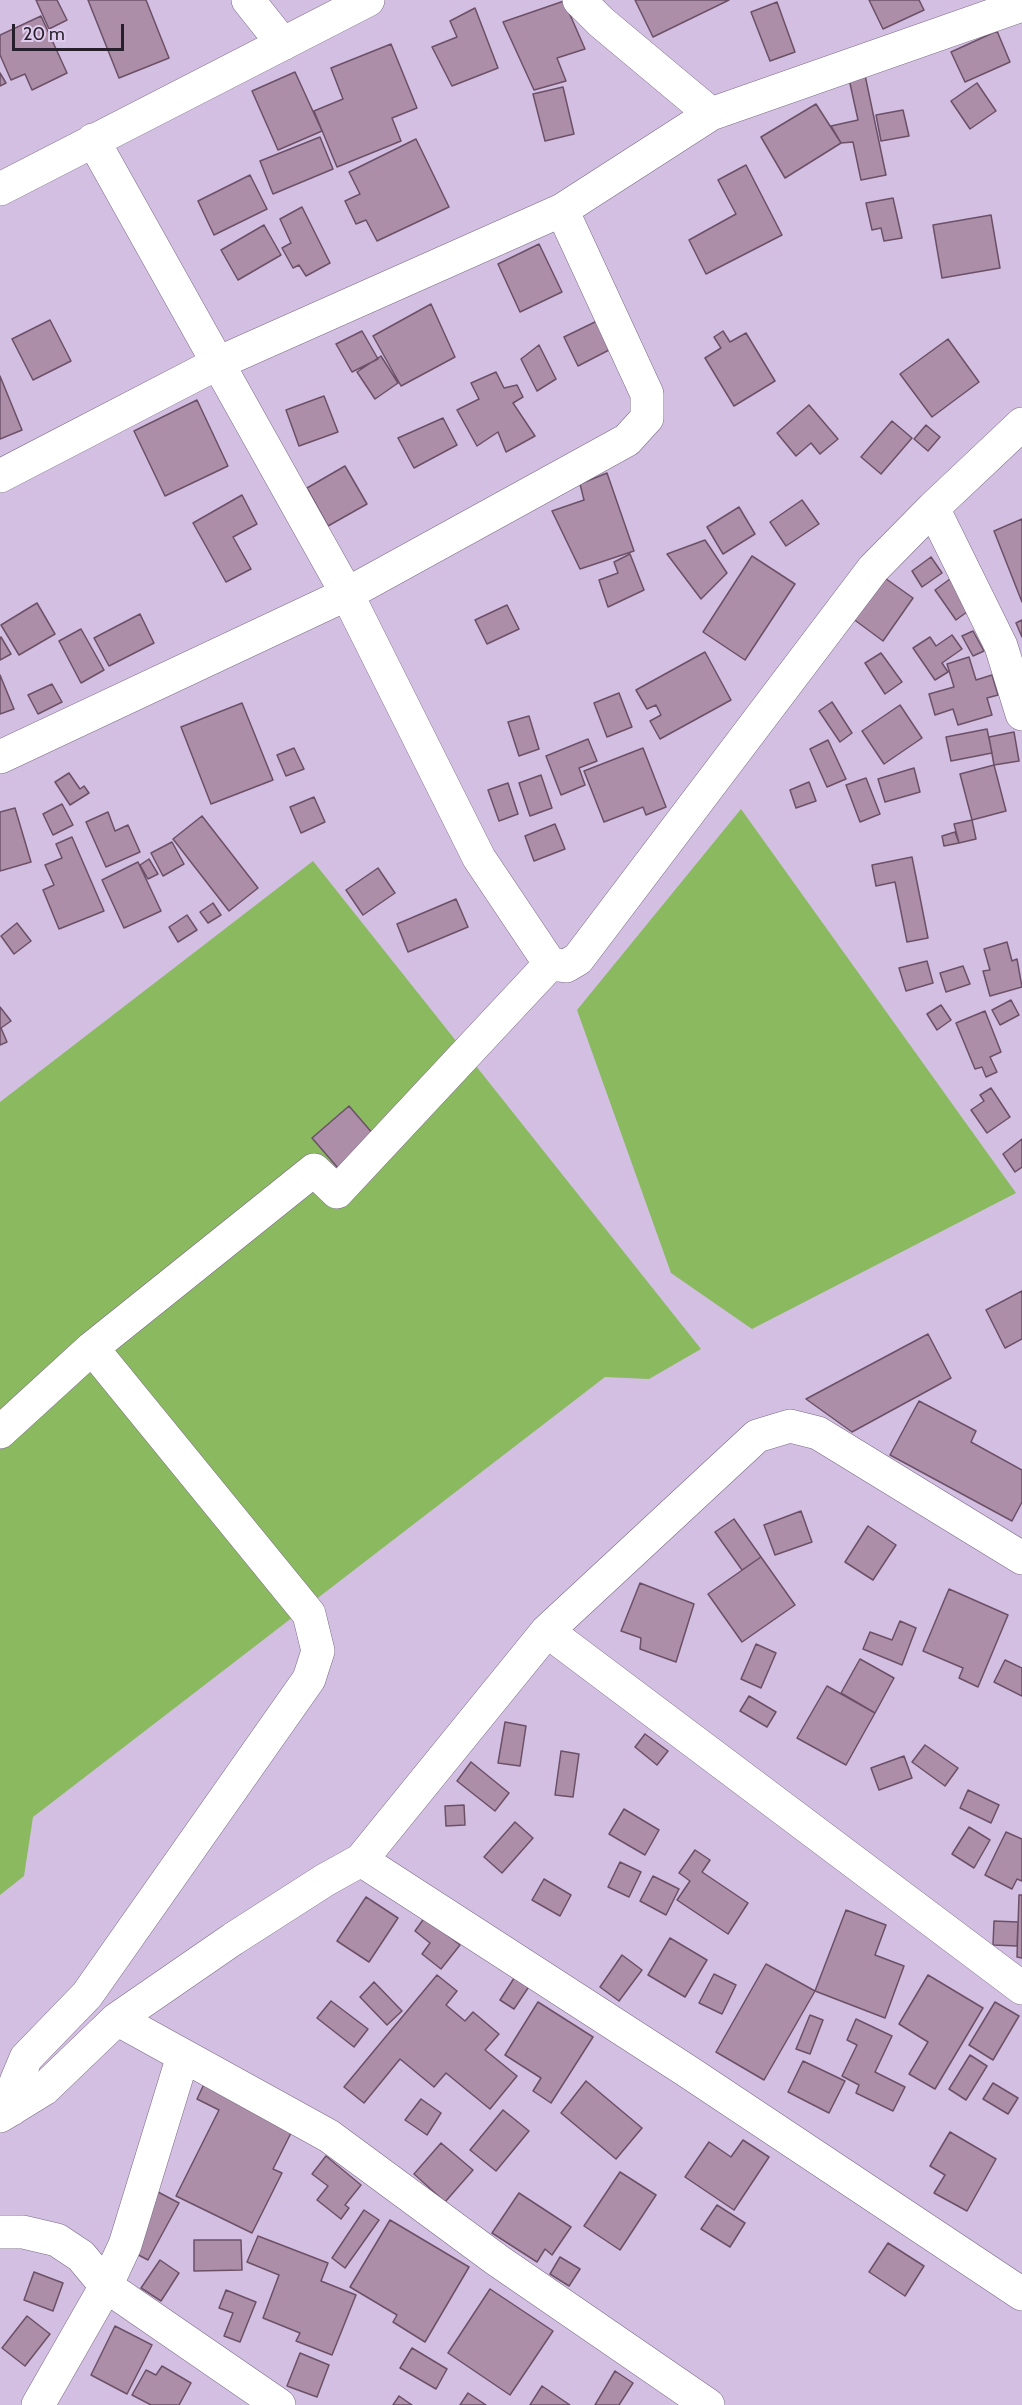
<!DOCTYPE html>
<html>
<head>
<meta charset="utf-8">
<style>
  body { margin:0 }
  #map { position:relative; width:1022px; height:2405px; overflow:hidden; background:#d3bfe1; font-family:Cabin,sans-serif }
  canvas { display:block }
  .scale { position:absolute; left:12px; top:24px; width:112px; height:27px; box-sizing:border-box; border:3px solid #27202c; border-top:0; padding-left:8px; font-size:18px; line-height:21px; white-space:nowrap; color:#27202c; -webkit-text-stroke:4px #e0ccee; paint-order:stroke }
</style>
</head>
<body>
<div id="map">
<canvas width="1022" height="2405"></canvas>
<div class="scale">20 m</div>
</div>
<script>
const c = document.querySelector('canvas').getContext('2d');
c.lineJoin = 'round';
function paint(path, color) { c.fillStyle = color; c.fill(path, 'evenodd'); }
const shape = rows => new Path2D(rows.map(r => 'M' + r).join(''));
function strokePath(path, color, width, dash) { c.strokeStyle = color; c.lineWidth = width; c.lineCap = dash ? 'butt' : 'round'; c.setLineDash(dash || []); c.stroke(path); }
paint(shape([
  [741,809,1016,1193,752,1329,671,1273,577,1010],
  [313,861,701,1349,649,1379,605,1377,33,1817,24,1876,0,1895,0,1102]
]), '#8ab960');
const building = shape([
  [36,0,57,0,67,20,49,29,36,0],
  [88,0,146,0,169,58,119,78,88,0],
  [635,0,729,0,653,37,635,0],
  [869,0,919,0,924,10,883,29,869,0],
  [564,1,585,49,557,58,566,81,534,90,503,22,564,1],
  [777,2,795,52,770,61,751,12,777,2],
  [475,8,498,68,452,86,432,47,457,37,450,21,475,8],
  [41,16,67,73,32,90,25,74,11,80,0,55,0,35,41,16],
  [997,31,1010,62,965,82,951,52,997,31],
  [391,44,417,108,392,118,401,141,337,167,314,111,343,99,331,68,391,44],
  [295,72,322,131,278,150,252,91,295,72],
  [0,73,6,83,0,86,0,73],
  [865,75,886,175,861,180,853,142,841,143,831,126,858,120,849,79,865,75],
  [977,83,996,111,970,129,951,101,977,83],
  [563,87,574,134,545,141,533,94,563,87],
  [816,104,841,143,785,178,761,137,816,104],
  [903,110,909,136,881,141,876,115,903,110],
  [320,137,333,169,273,194,260,161,320,137],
  [416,139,449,207,377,241,366,220,356,224,345,201,360,194,349,172,416,139],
  [746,165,782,235,706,274,689,240,736,214,718,180,746,165],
  [250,175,267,209,214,235,198,201,250,175],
  [893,198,902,238,884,241,881,228,872,230,866,203,893,198],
  [302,207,330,263,306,276,299,265,293,268,282,248,291,243,280,219,302,207],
  [991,215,1000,268,942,278,933,225,991,215],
  [264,225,281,255,238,280,221,250,264,225],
  [539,244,562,292,520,312,498,264,539,244],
  [431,304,455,357,401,386,373,336,431,304],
  [50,320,71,361,33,380,12,339,50,320],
  [597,321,609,350,578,366,564,337,597,321],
  [362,331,378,359,352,372,336,344,362,331],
  [723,331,730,342,746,333,775,381,734,406,705,358,721,348,714,337,723,331],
  [948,339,979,382,932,417,900,374,948,339],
  [539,345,556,379,537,391,521,359,539,345],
  [381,356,398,383,375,399,357,372,381,356],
  [496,372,504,388,517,385,523,397,513,403,535,436,506,452,498,432,477,446,457,410,479,399,471,383,496,372],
  [0,376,22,430,0,439,0,376],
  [324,396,338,432,299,446,286,410,324,396],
  [197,400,228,466,165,496,134,431,197,400],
  [809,405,838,439,820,454,811,443,796,456,777,433,809,405],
  [443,418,457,445,414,468,398,438,443,418],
  [892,421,912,438,881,474,861,457,892,421],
  [926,425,940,437,928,451,914,439,926,425],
  [345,466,367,504,328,526,307,488,345,466],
  [607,473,634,551,580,569,552,511,584,500,580,484,607,473],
  [242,495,257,524,233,537,251,569,226,582,193,523,242,495],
  [802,500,819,524,786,546,770,522,802,500],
  [739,507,755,534,723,554,707,527,739,507],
  [1022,519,1022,602,994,531,1022,519],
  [705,540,727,573,701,599,667,554,705,540],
  [630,554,644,590,608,607,599,580,618,573,614,562,630,554],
  [752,556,795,584,745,660,703,632,752,556],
  [931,557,942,573,922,587,912,571,931,557],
  [882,576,913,598,883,641,852,618,882,576],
  [954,576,975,606,956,620,935,590,954,576],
  [37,603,55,634,19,655,1,625,37,603],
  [507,605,519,629,487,644,475,620,507,605],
  [140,614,154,643,109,666,94,638,140,614],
  [1022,620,1022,637,1016,623,1022,620],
  [81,629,104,670,81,683,59,641,81,629],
  [973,631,984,651,973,656,962,636,973,631],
  [952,635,962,649,942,663,948,672,935,680,913,648,930,637,936,646,952,635],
  [1,637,11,654,0,660,0,638,1,637],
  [705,652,731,700,660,739,650,721,661,715,656,705,647,709,636,690,705,652],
  [881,653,902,682,885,694,865,663,881,653],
  [969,657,976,680,992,675,998,695,987,698,992,715,958,725,953,709,935,715,929,694,954,687,947,664,969,657],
  [0,675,14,709,0,714,0,675],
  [52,684,62,702,38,714,28,695,52,684],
  [619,693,632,727,607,737,594,703,619,693],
  [832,702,852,733,840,742,819,711,832,702],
  [242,703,273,780,211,804,181,727,242,703],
  [900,705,922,738,884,764,862,731,900,705],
  [529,716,539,749,519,756,508,722,529,716],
  [987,729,992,753,951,761,946,737,987,729],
  [1014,732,1019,761,994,765,989,737,1014,732],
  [588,739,597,761,579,768,585,785,561,795,546,756,588,739],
  [828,740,846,779,827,787,810,749,828,740],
  [294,748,304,769,286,776,277,755,294,748],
  [643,748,666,807,646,815,643,807,604,822,584,771,643,748],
  [994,765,1006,811,972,820,960,774,994,765],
  [914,768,920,792,885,802,878,779,914,768],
  [69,773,80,789,84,786,89,793,70,805,55,782,69,773],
  [541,775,552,808,530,816,519,783,541,775],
  [866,778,880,814,860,822,846,785,866,778],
  [809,782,816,801,796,808,790,790,809,782],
  [508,783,518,814,499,821,488,790,508,783],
  [314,797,325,822,301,833,290,807,314,797],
  [62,804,73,825,53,835,43,814,62,804],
  [15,808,31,862,0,871,0,812,15,808],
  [108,812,115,831,128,825,140,852,106,867,86,822,108,812],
  [202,816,258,888,229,911,173,839,202,816],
  [972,820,976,839,959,843,954,824,972,820],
  [555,824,565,849,534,861,525,836,555,824],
  [955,832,959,843,944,846,942,836,955,832],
  [72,837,104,911,59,929,43,890,54,885,45,865,62,858,56,844,72,837],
  [172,842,184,864,163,876,151,853,172,842],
  [912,857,928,938,907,942,895,882,876,886,872,865,912,857],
  [149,859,158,874,148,879,140,865,149,859],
  [138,862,161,911,124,928,102,880,138,862],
  [378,868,395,893,363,915,346,890,378,868],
  [456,899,468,927,408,952,397,924,456,899],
  [213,903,221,915,208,923,200,912,213,903],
  [187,915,197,930,178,942,169,927,187,915],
  [17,923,31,941,14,954,1,936,17,923],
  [1007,942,1012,961,1017,959,1022,987,990,996,983,971,990,970,984,949,1007,942],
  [927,961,933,983,906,991,899,968,927,961],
  [963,966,970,984,946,992,940,973,963,966],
  [1011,1000,1019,1015,1000,1025,992,1010,1011,1000],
  [941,1005,951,1020,937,1030,927,1014,941,1005],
  [0,1007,11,1021,1,1028,7,1042,0,1045,0,1007],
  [985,1011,1001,1052,990,1057,997,1072,986,1077,982,1067,975,1069,956,1023,985,1011],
  [991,1088,1010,1117,987,1133,971,1110,984,1101,980,1095,991,1088],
  [349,1106,374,1135,338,1168,312,1138,349,1106],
  [1022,1139,1022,1167,1015,1172,1003,1154,1022,1139],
  [1022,1291,1022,1339,1005,1348,986,1310,1022,1291],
  [928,1334,951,1378,852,1432,806,1399,928,1334],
  [919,1401,976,1431,971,1442,1022,1470,1022,1502,1012,1521,890,1455,919,1401],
  [801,1511,812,1542,775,1555,764,1525,801,1511],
  [734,1519,761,1557,742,1570,715,1532,734,1519],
  [868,1526,896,1545,873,1580,845,1562,868,1526],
  [761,1557,795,1605,742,1642,708,1594,761,1557],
  [640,1583,694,1604,676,1662,640,1649,641,1638,621,1631,640,1583],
  [949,1589,1008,1615,978,1687,959,1678,963,1668,923,1651,949,1589],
  [900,1621,916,1628,902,1665,863,1649,870,1632,892,1640,900,1621],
  [756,1644,776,1653,761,1688,741,1679,756,1644],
  [860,1659,894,1678,875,1713,841,1693,860,1659],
  [1005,1660,1022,1668,1022,1696,994,1682,1005,1660],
  [827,1686,875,1713,846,1765,797,1738,827,1686],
  [749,1696,776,1712,767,1727,740,1711,749,1696],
  [505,1722,526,1726,520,1766,498,1763,505,1722],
  [645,1734,668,1751,657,1765,635,1747,645,1734],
  [925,1745,958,1768,945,1786,912,1762,925,1745],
  [561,1751,579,1754,573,1797,555,1795,561,1751],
  [904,1756,912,1778,879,1790,871,1768,904,1756],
  [471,1762,509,1793,495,1811,457,1781,471,1762],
  [968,1790,999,1805,991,1823,960,1808,968,1790],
  [464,1805,465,1825,446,1826,445,1806,464,1805],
  [624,1809,659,1830,645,1855,609,1834,624,1809],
  [515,1822,533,1838,502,1873,484,1857,515,1822],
  [969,1827,990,1840,974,1868,952,1854,969,1827],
  [1006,1832,1022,1839,1022,1881,1017,1879,1012,1889,985,1875,1006,1832],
  [695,1850,710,1860,702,1872,748,1903,728,1934,677,1900,690,1881,679,1873,695,1850],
  [620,1862,641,1872,629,1897,608,1887,620,1862],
  [653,1876,679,1889,666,1915,640,1901,653,1876],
  [544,1879,571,1895,560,1916,532,1900,544,1879],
  [1019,1895,1022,1895,1022,1958,1017,1957,1019,1895],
  [366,1897,398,1918,369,1962,337,1941,366,1897],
  [846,1910,886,1925,875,1955,904,1966,885,2018,815,1991,846,1910],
  [425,1917,460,1945,441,1969,422,1954,430,1943,415,1931,425,1917],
  [994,1921,1018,1922,1017,1946,993,1945,994,1921],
  [670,1938,707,1960,685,1997,648,1975,670,1938],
  [622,1955,642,1970,619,2001,600,1987,622,1955],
  [766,1964,815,1991,764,2080,716,2052,766,1964],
  [518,1972,532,1982,514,2009,500,2000,518,1972],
  [714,1974,736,1985,722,2014,699,2003,714,1974],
  [437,1975,457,1991,446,2005,465,2021,473,2012,499,2034,485,2050,517,2076,490,2109,446,2073,434,2087,400,2059,364,2103,344,2087,437,1975],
  [928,1975,983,2008,935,2089,909,2074,928,2042,899,2024,928,1975],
  [374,1982,402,2011,387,2025,360,1997,374,1982],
  [331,2001,368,2029,354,2047,317,2018,331,2001],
  [538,2002,593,2037,551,2103,533,2091,541,2078,505,2055,538,2002],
  [995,2002,1019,2016,993,2060,969,2045,995,2002],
  [810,2015,823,2020,810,2054,796,2049,810,2015],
  [856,2019,892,2036,875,2072,905,2087,893,2111,856,2093,859,2085,842,2076,857,2045,847,2040,856,2019],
  [970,2055,987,2066,966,2100,949,2089,970,2055],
  [803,2061,845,2081,829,2113,788,2092,803,2061],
  [586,2081,642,2128,616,2159,561,2113,586,2081],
  [205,2082,294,2127,273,2169,282,2173,252,2233,176,2196,219,2110,197,2099,205,2082],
  [993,2083,1018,2098,1008,2114,983,2099,993,2083],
  [421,2099,441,2113,427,2135,405,2120,421,2099],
  [503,2110,529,2131,496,2171,470,2150,503,2110],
  [950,2132,996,2159,967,2211,934,2193,945,2175,930,2166,950,2132],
  [743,2140,769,2157,734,2210,685,2177,709,2142,731,2157,743,2140],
  [441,2143,473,2170,445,2202,414,2174,441,2143],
  [326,2156,361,2185,345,2205,349,2208,341,2219,317,2200,328,2186,312,2174,326,2156],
  [620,2172,656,2195,620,2250,584,2226,620,2172],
  [158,2192,179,2203,148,2260,127,2249,158,2192],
  [519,2193,571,2227,552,2255,545,2249,537,2262,492,2233,519,2193],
  [717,2205,745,2223,730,2247,701,2229,717,2205],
  [364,2210,379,2220,345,2268,332,2258,364,2210],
  [390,2220,469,2267,425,2342,393,2322,397,2315,350,2287,390,2220],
  [258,2236,328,2263,321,2281,356,2295,332,2355,296,2341,300,2333,263,2318,279,2275,247,2262,258,2236],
  [194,2240,241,2240,242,2270,194,2271,194,2240],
  [888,2243,924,2266,905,2296,869,2272,888,2243],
  [560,2257,580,2269,569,2286,550,2274,560,2257],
  [160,2260,179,2273,161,2301,141,2288,160,2260],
  [34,2272,63,2283,53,2311,24,2300,34,2272],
  [490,2289,553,2331,510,2395,448,2353,490,2289],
  [226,2290,256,2302,240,2342,224,2336,233,2313,219,2308,226,2290],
  [27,2316,50,2334,25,2366,2,2348,27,2316],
  [115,2326,152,2345,127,2394,91,2375,115,2326],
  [412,2348,447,2369,436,2389,400,2368,412,2348],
  [300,2353,329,2365,317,2397,287,2386,300,2353],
  [162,2366,191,2383,179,2405,151,2405,132,2395,146,2370,156,2375,162,2366],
  [615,2371,633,2383,619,2405,595,2405,615,2371],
  [542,2386,570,2405,530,2405,542,2386],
  [468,2393,486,2405,460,2405,468,2393],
  [399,2396,412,2405,393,2405,399,2396]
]);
paint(building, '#ac8ea8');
strokePath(building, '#6c5068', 1.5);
const minor = shape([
  [248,0,283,44],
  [579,0,601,22,711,114],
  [93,140,347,594,479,858,550,964],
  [0,189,368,0],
  [0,476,218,363,562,210,711,114,1022,5],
  [933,508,1001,646,1022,714],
  [0,757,347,594,627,440,647,418,647,394,562,210],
  [550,964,566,966,578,959,873,569,933,508,1022,424],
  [0,1432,92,1348,314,1170,337,1192,550,964],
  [547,1631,1022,1988],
  [361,1860,687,2071,1022,2294],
  [117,2019,329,2136,497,2260,708,2405],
  [12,2109,16,2082,26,2058,87,1995,309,1679,318,1651,309,1614,92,1348],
  [0,2116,44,2089,117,2019,233,1939,325,1880,361,1860,547,1631,757,1436,790,1426,818,1433,1022,1558],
  [0,2232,23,2232,57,2240,81,2256,106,2286,279,2405],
  [38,2405,106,2286,125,2245,183,2056]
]);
strokePath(minor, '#7b6987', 34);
strokePath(minor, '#fff', 33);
</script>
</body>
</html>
